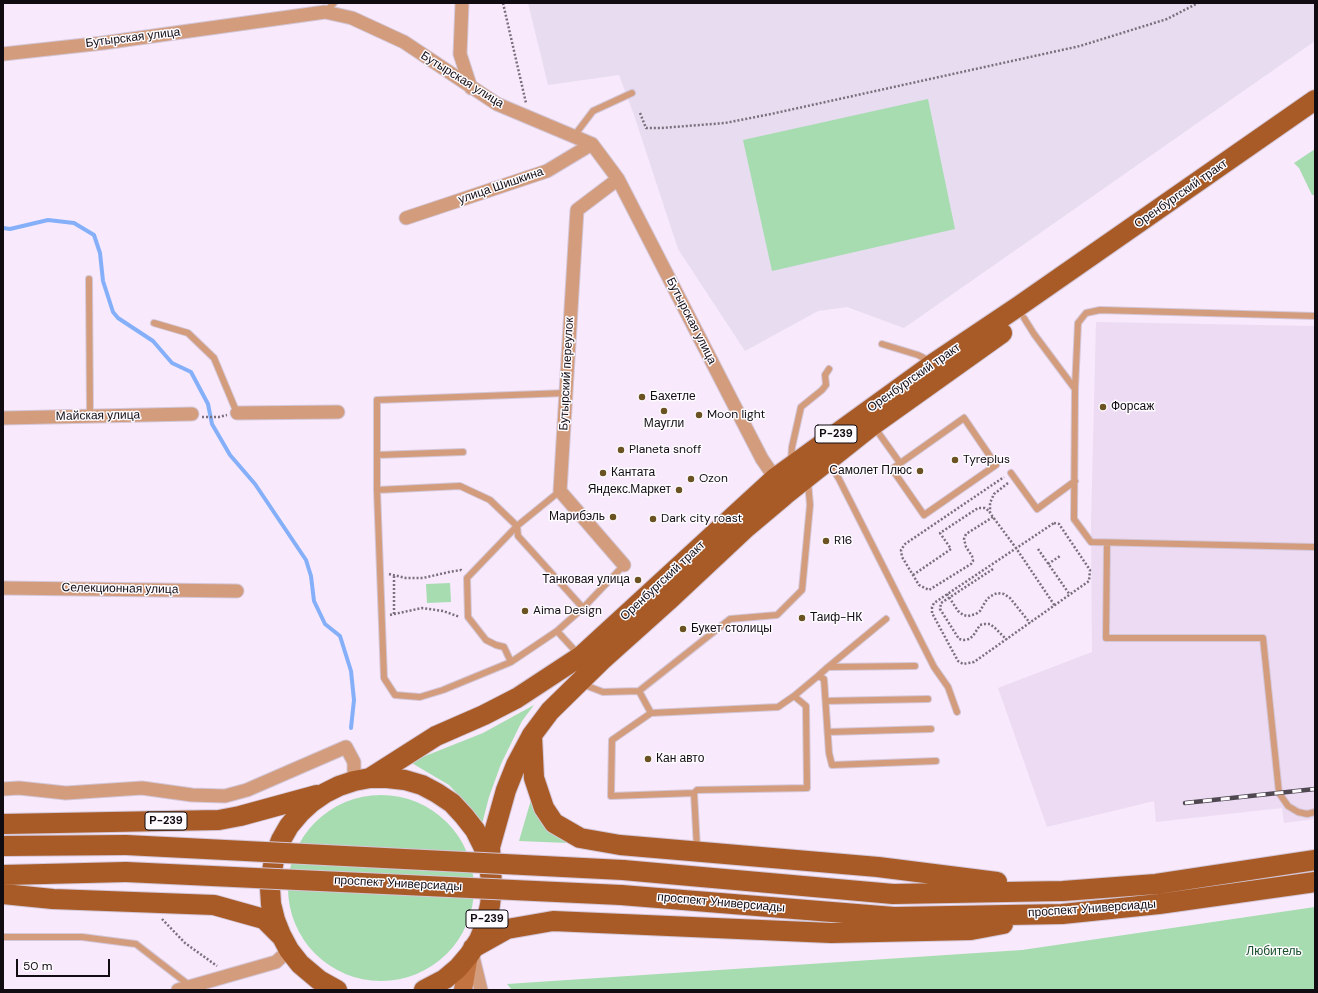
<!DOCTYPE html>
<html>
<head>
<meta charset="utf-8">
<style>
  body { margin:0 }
  #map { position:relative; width:1318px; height:993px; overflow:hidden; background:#f8e9fc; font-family:"DM Sans",sans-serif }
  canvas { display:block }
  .frame { position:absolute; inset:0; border:4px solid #100c12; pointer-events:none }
  .scale { position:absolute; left:16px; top:959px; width:94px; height:18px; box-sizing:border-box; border:2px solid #100c12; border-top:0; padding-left:5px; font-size:12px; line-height:14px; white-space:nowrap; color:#100c12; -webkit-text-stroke:3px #fefbff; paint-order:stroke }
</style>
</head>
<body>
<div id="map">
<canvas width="1318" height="993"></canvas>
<div class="frame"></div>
<div class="scale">50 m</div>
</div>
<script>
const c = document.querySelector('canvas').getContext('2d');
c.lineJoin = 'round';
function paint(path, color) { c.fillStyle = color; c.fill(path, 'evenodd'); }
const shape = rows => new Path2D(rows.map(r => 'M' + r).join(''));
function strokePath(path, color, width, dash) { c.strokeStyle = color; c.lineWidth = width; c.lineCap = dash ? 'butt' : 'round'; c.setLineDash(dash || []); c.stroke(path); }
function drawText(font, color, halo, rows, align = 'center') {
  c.font = font + ' "DM Sans",sans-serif'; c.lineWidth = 3; c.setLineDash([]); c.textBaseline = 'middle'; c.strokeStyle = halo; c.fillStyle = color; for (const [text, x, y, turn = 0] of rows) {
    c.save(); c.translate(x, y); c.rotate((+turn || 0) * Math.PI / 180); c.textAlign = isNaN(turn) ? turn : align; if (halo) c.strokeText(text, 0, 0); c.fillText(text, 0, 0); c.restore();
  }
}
paint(shape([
  [1096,322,1315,326,1315,819,1284,823,1282,808,1156,822,1154,801,1047,827,998,688,1092,652,1091,524]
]), '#eddbf3');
paint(shape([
  [528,3,1315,3,1315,41,904,328,847,307,818,311,745,351,678,249,634,115,619,75,548,85]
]), '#e7dcf0');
paint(shape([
  [928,99,955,229,772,271,743,140],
  [1315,149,1315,195,1312,195,1299,168,1294,163],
  [450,583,451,602,427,603,426,584],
  [534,705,522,721,501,764,489,797,482,824,470,807,449,785,410,762,483,733],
  [533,793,556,836,568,843,519,841],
  '288 888a93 93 0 1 1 186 0a93 93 0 1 1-186 0Z',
  [1315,907,1315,990,512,990,507,984,1022,950]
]), '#a6dcb0');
strokePath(shape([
  [3,228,10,229,48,220,74,223,94,235,100,253,103,281,113,312,118,318,153,341,172,363,191,372,208,404,212,424,230,455,255,484,306,560,311,576,314,601,325,624,340,636,351,671,354,700,351,728]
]), '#85b0f9', 4);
const service = shape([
  [325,12,334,3],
  [574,136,593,111,632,93],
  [89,279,90,416],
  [1315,316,1100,310,1086,313,1078,323,1075,389,1074,519,1091,542,1315,547],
  [1024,318,1034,334,1075,389],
  [154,323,188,333,214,358,237,413],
  [882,344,918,355,930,361],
  [964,418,996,465,924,515,892,469,964,418],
  [875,428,900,463],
  [377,455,463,452],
  [791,461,792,447,801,407,822,390,826,385,825,375,829,369],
  [830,464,839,479,934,667,948,687,957,712],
  [1011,473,1037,509,1075,481],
  [377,490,377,400,566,393],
  [560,491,517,526,467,578,468,617,486,640,496,645,504,647,511,662,557,631,583,608,624,565],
  [1107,543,1106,638,1263,638,1279,793,1288,806,1298,812,1307,814,1315,812],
  [557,631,579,655],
  [511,662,443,690,420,697,395,695,384,678,377,490,460,486,490,500,517,526,518,536,583,608],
  [828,667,886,619],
  [818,676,828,667,915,666],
  [582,684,603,692,639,691,730,619,777,615,802,590,810,505,808,482],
  [639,691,651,713,612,740,611,796,694,793,697,848],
  [794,696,818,676,824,679,829,753,832,765,936,761],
  [826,701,928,699],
  [651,713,778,707,794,696,806,706,807,788,697,790,694,793],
  [828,732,931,729],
  [3,937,82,937,136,944,189,985]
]);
const minor = shape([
  [462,3,460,54,471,88],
  [3,54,103,43,325,12,352,18,404,42,497,104,592,144,618,179,732,401,762,459,775,478],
  [618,179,577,210,560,491,624,565],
  [406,218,547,171,592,144],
  [237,413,338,412],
  [3,418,192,414],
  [3,588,237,591],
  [3,789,19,788,66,793,142,788,192,795,225,796,247,790,346,747,354,762,354,781],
  [472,953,481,990],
  [178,990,276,962,289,950]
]);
const secondary = shape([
  [463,990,469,955]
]);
const primary = shape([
  [532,736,534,778,544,808,554,823,580,838,620,845,878,867,997,882],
  [370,778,436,736,484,715,517,698,581,656,775,478,934,363,1019,306,1315,100],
  [3,824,219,820,240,816,317,795],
  [3,846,126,845],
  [623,870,893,894,1063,891,1156,884,1315,860],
  [3,875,126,872],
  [492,887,490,847,506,790,516,765,532,735,550,711,602,660,670,599,747,527,785,495,873,425,1002,333],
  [3,894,53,899,214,905,264,919,280,935],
  [621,895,894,917,1062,914,1159,904,1315,882],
  [473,948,507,929,553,921,831,933,971,930,1003,924],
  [337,990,319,980,300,964,289,950,281,935,275,920,271,904,270,888,272,871,275,855,281,840,289,826,300,813,312,802,325,793,339,786,354,781,370,778,387,778,405,780,422,785,437,793,452,803,464,816,475,830,483,846,489,866,492,887,490,905,486,923,479,940,469,955,458,968,445,979,424,990]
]);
strokePath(service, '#d3c6d7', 8);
strokePath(minor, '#d3c6d7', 15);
strokePath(secondary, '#d3c6d7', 20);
strokePath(primary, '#d3c6d7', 22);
strokePath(shape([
  [503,3,526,103],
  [640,113,646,128,661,128,725,123,771,114,1080,46,1167,19,1198,3],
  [202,417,219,417,227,415],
  [1008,483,994,494,990,503,990,513,1016,548,1055,606],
  [993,517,966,534,964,539,966,547,972,556,973,561,971,564,929,590,919,585,902,557,901,550,905,544,1004,477],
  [1054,523,1059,524,1090,570,1089,581,974,662,963,664,958,661,932,613,932,607,934,603,1054,523],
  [1038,549,1070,595],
  [1048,564,1060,556],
  [993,569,941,603,940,609,959,639,964,640,969,639,973,636,980,625,985,624,990,624,995,628,1007,640],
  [389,574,406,578,423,578,449,572,461,570,462,571],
  [913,575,951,549,940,533,978,508,985,508,990,512],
  [947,594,958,611,963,615,968,616,976,614,980,611,987,599,991,596,997,593,1004,594,1010,598,1030,623],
  [394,614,394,576],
  [390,615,422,608,443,611,460,617],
  [162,919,185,943,217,966]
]), '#79707c', 2.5, [2, 2]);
strokePath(service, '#d39d7d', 6);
strokePath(minor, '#d39d7d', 13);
strokePath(secondary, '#c27340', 18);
strokePath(primary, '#a85b26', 20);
const rail = shape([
  [1185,803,1315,789]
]);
strokePath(rail, '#4f4851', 4.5);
strokePath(rail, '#fefbff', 3, [9]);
const primaryBridge = shape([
  [126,845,623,870],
  [126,872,621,895]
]);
strokePath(primaryBridge, '#d3c6d7', 22, []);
strokePath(primaryBridge, '#a85b26', 20);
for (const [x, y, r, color] of [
  [642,397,4,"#6a5222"],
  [1103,407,4,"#6a5222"],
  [664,411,4,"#6a5222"],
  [699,415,4,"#6a5222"],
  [621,450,4,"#6a5222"],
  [955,460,4,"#6a5222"],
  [920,471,4,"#6a5222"],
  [603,473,4,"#6a5222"],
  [691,479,4,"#6a5222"],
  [679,490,4,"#6a5222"],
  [613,517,4,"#6a5222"],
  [653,519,4,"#6a5222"],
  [826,541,4,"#6a5222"],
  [638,580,4,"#6a5222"],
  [525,611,4,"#6a5222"],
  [802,618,4,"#6a5222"],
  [683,629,4,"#6a5222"],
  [648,759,4,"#6a5222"]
]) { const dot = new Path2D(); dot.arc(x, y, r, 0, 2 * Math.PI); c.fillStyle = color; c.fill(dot); strokePath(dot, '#fefbff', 1.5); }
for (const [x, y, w] of [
  [836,434,42],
  [166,821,42],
  [487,919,42]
]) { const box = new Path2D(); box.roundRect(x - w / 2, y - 9, w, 18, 3); c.fillStyle = '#fefbff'; c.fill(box); strokePath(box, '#100c12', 1); }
drawText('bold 11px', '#100c12', null, [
  ["Р-239",836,434],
  ["Р-239",166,821],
  ["Р-239",487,919]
]);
drawText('12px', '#100c12', '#fefbff', [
  ["Бутырская улица",133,38,-7],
  ["Бутырская улица",462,80,32],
  ["улица Шишкина",501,186,-19],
  ["Оренбургский тракт",1181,194,-35],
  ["Бутырская улица",691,321,63],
  ["Бутырский переулок",567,374,-87],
  ["Оренбургский тракт",914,378,-35],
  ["Майская улица",98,416,-1],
  ["Оренбургский тракт",663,581,-43],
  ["Селекционная улица",120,589,1],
  ["проспект Универсиады",398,884,3],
  ["проспект Универсиады",721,903,5],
  ["проспект Универсиады",1092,909,-4]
]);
drawText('12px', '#100c12', '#fefbff', [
  ["Бахетле",650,397],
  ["Форсаж",1111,407],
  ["Moon light",707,415],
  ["Маугли",664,424,"center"],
  ["Planeta snoff",629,450],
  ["Tyreplus",963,460],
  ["Самолет Плюс",912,471,"right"],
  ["Кантата",611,473],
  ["Ozon",699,479],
  ["Яндекс.Маркет",671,490,"right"],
  ["Марибэль",605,517,"right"],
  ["Dark city roast",661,519],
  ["R16",834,541],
  ["Танковая улица",630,580,"right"],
  ["Aima Design",533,611],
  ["Таиф-НК",810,618],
  ["Букет столицы",691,629],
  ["Кан авто",656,759]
], 'left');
drawText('12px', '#164e27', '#fefbff', [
  ["Любитель",1274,952]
]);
</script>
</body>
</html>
